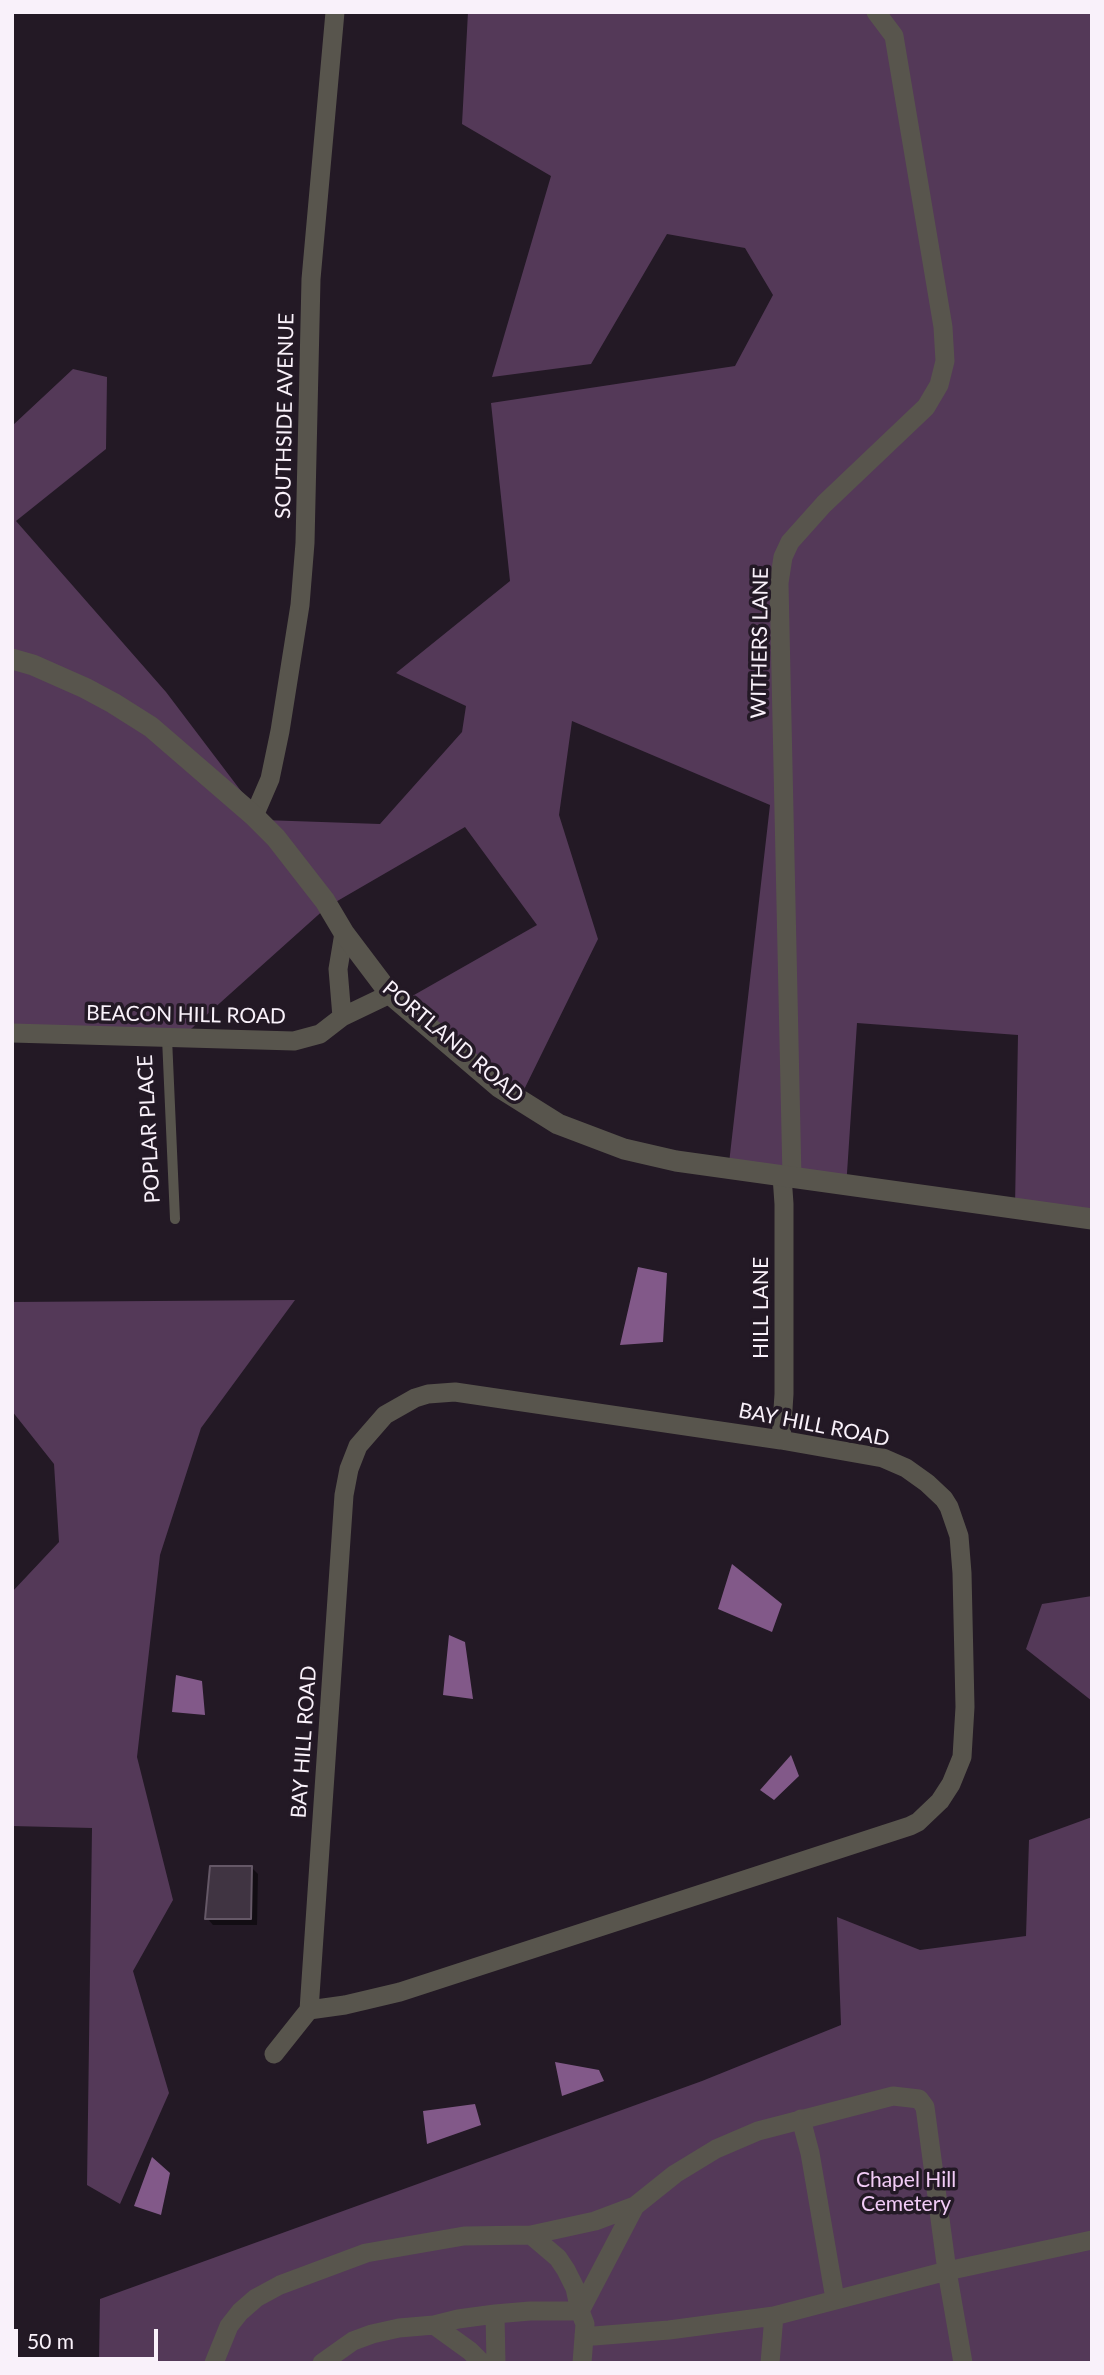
<!DOCTYPE html>
<html>
<head>
<meta charset="utf-8">
<style>
  body { margin:0 }
  #map { position:relative; width:1104px; height:2375px; overflow:hidden; background:#231925; font-family:Lato,sans-serif }
  canvas { display:block }
  .frame { position:absolute; inset:0; border:14px solid #f9f1fa; pointer-events:none }
  .scale { position:absolute; left:14px; top:2329px; width:144px; height:32px; box-sizing:border-box; border:4px solid #f9f1fa; border-top:0; padding-left:9px; font-size:21px; line-height:24px; white-space:nowrap; color:#f9f1fa; -webkit-text-stroke:5px #231925; paint-order:stroke }
</style>
</head>
<body>
<div id="map">
<canvas width="1104" height="2375"></canvas>
<div class="frame"></div>
<div class="scale">50 m</div>
</div>
<script>
const c = document.querySelector('canvas').getContext('2d');
c.lineJoin = 'round';
function paint(path, color) { c.fillStyle = color; c.fill(path, 'evenodd'); }
const shape = rows => new Path2D(rows.map(r => 'M' + r).join(''));
function strokePath(path, color, width, dash) { c.strokeStyle = color; c.lineWidth = width; c.lineCap = dash ? 'butt' : 'round'; c.setLineDash(dash || []); c.stroke(path); }
function drawText(font, color, halo, rows, align = 'center') {
  c.font = font + ' Lato,sans-serif'; c.lineWidth = 7; c.setLineDash([]); c.textBaseline = 'middle'; c.strokeStyle = halo; c.fillStyle = color; for (const [text, x, y, turn = 0] of rows) {
    c.save(); c.translate(x, y); c.rotate((+turn || 0) * Math.PI / 180); c.textAlign = isNaN(turn) ? turn : align; if (halo) c.strokeText(text, 0, 0); c.fillText(text, 0, 0); c.restore();
  }
}
paint(shape([
  [468,12,1092,12,1092,1218,1015,1207,1018,1035,857,1023,846,1188,728,1172,770,805,572,721,559,815,598,939,516,1106,400,1003,537,925,465,827,327,907,182,1037,12,1027,12,426,73,369,107,377,106,449,16,521,166,692,263,820,380,824,462,732,466,706,396,673,510,581,491,403,735,366,773,295,745,248,667,234,591,364,492,377,551,176,462,124],
  [295,1300,201,1428,160,1555,137,1757,173,1900,133,1971,169,2093,120,2204,87,2185,92,1828,12,1826,12,1592,59,1542,54,1464,12,1411,12,1302],
  [1092,1596,1092,1701,1026,1649,1042,1604],
  [1092,1817,1092,2363,99,2363,100,2299,702,2081,841,2025,837,1917,920,1950,1026,1936,1029,1840]
]), '#543958');
paint(shape([
  [638,1267,667,1273,663,1342,620,1345],
  [732,1564,782,1604,772,1632,718,1609],
  [449,1635,465,1642,473,1699,443,1695],
  [176,1675,202,1681,205,1715,172,1712],
  [791,1755,799,1776,774,1800,760,1790],
  [555,2062,599,2070,604,2081,562,2096],
  [475,2104,481,2125,427,2144,423,2111],
  [152,2157,170,2173,161,2215,134,2206]
]), '#825989');
paint(shape([
  [252,1868,258,1874,257,1925,213,1925,207,1918]
]), '#0007');
const building = shape([
  [210,1866,252,1866,251,1919,205,1919,210,1866]
]);
paint(building, '#403442');
strokePath(building, '#655867', 2);
strokePath(shape([
  [167,1038,175,1219]
]), '#58554d', 10);
strokePath(shape([
  [254,816,270,779,280,731,300,605,305,543,311,279,335,12],
  [342,1017,338,969,344,933],
  [12,1033,294,1041,320,1034,342,1017,390,994],
  [792,1178,779,583,783,557,790,542,824,504,926,407,939,385,945,361,943,327,894,36,876,12],
  [455,1392,781,1440,883,1458,906,1468,927,1483,944,1499,949,1507,959,1536,962,1573,965,1707,962,1757,951,1784,940,1801,918,1822,910,1826,400,1992,345,2005,309,2010,344,1495,349,1469,358,1446,385,1415,415,1398,428,1394,455,1392],
  [781,1440,784,1394,784,1204,782,1176],
  [274,2054,309,2010],
  [801,2119,810,2153,835,2299],
  [531,2235,595,2221,635,2206],
  [495,2314,496,2363],
  [584,2335,594,2336,669,2330,774,2316,947,2271,1092,2240],
  [214,2363,229,2326,240,2312,256,2298,280,2285,366,2253,464,2236,531,2235,558,2258,566,2270,575,2288,580,2311,530,2311,495,2314,458,2319,434,2325],
  [322,2363,353,2341,372,2334,399,2328,434,2325,470,2351,482,2363],
  [582,2363,585,2324,580,2311,635,2206,675,2174,716,2149,758,2131,893,2096,919,2099,925,2107,947,2271,963,2363],
  [770,2363,774,2316]
]), '#58554d', 19);
strokePath(shape([
  [12,659,33,665,85,688,113,703,151,727,254,816,276,838,325,901,344,933,390,994,499,1087,558,1124,624,1149,676,1161,1092,1219]
]), '#58554d', 21);
drawText('21px', '#f9f1fa', '#231925', [
  ["SOUTHSIDE AVENUE",285,416,-89],
  ["WITHERS LANE",760,643,-89],
  ["BEACON HILL ROAD",186,1015,1],
  ["PORTLAND ROAD",453,1042,40],
  ["POPLAR PLACE",149,1129,-93],
  ["HILL LANE",761,1308,-90],
  ["BAY HILL ROAD",814,1425,11],
  ["BAY HILL ROAD",304,1742,-86]
]);
drawText('21px', '#f2ccf7', '#231925', [
  ["Chapel Hill",906,2180],
  ["Cemetery",906,2204]
]);
</script>
</body>
</html>
